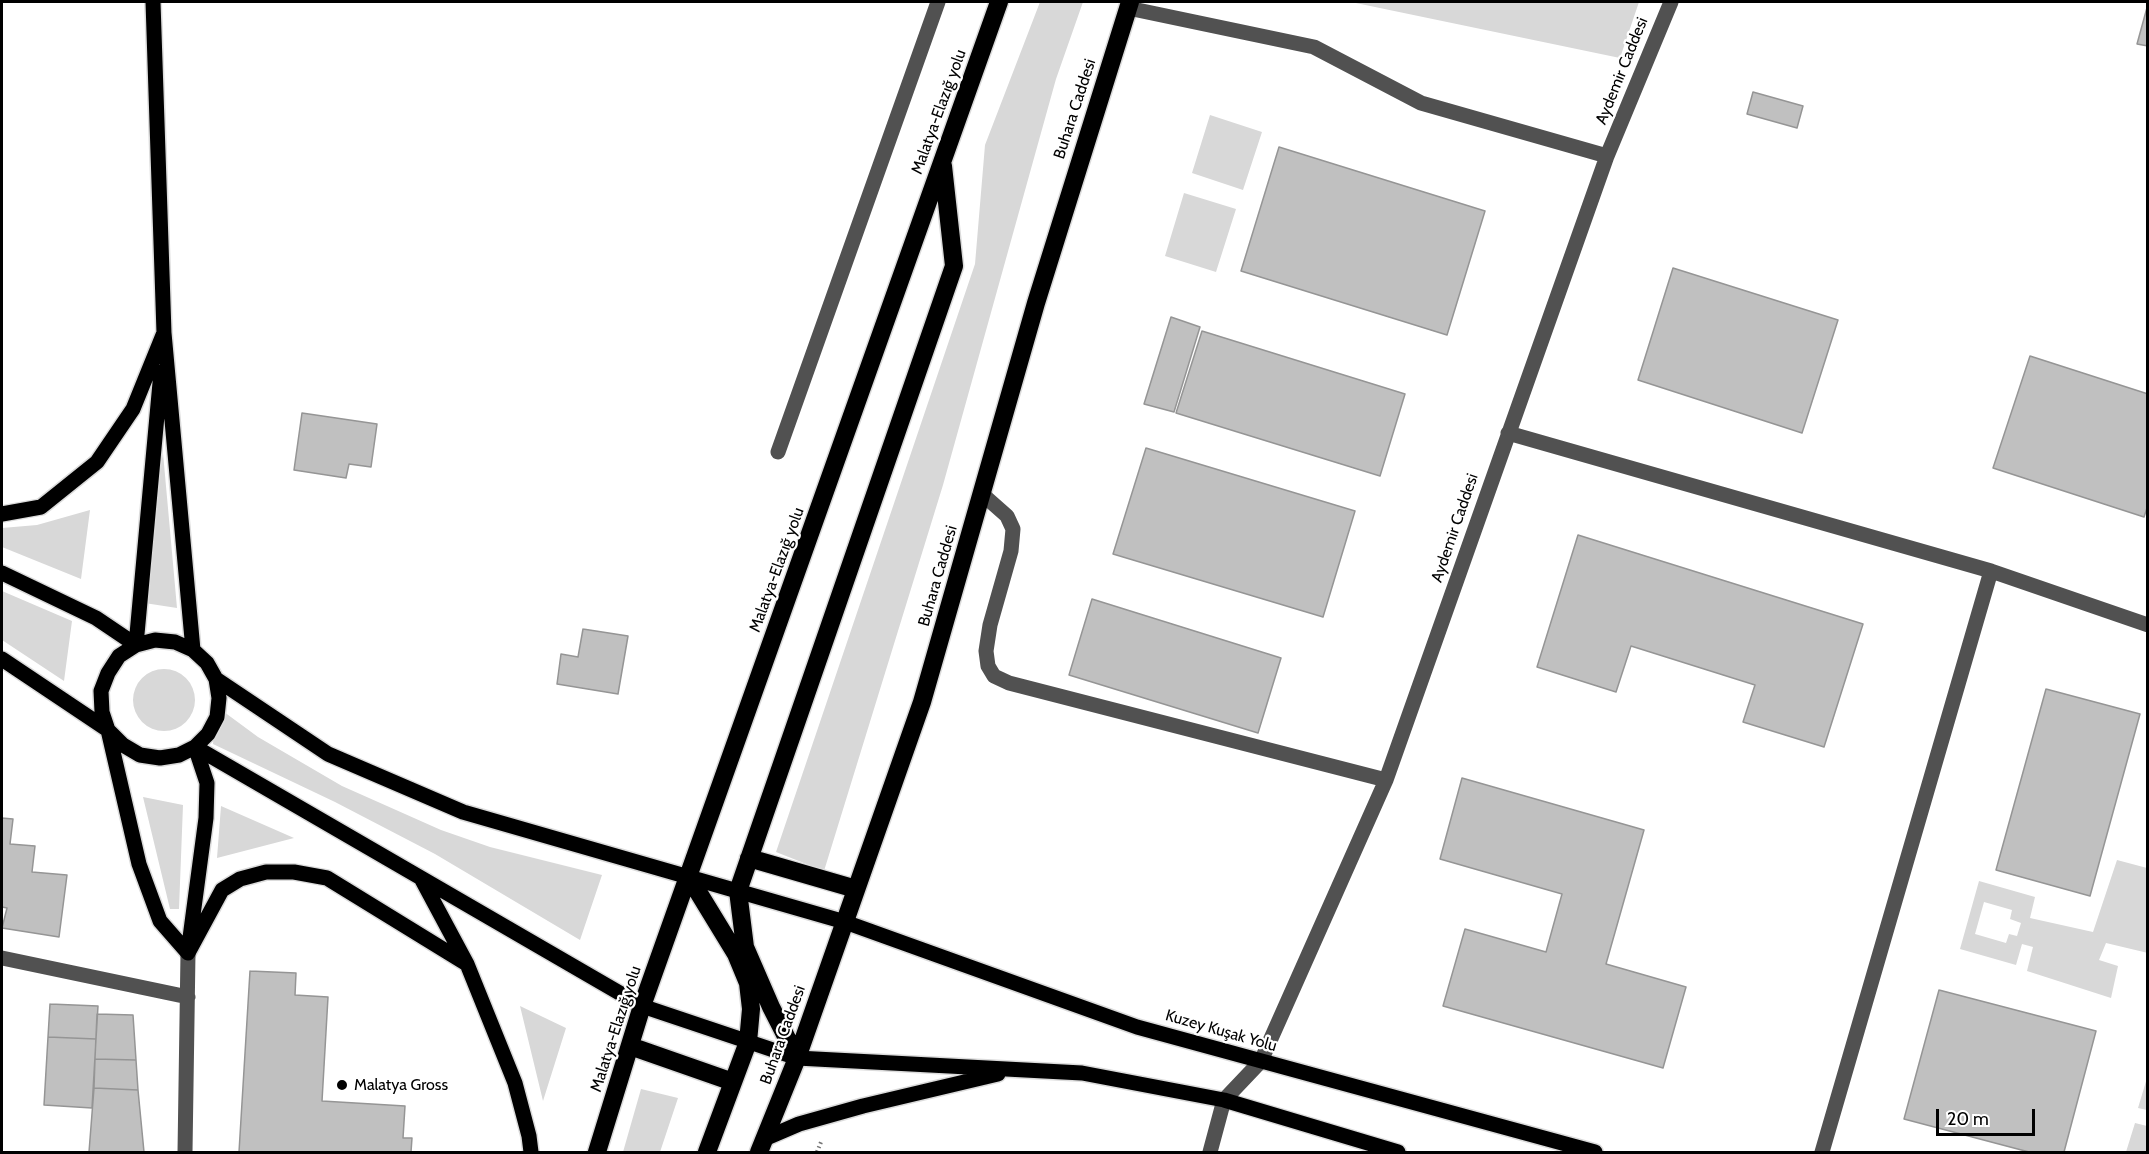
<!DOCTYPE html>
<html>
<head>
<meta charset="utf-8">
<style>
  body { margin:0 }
  #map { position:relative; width:2149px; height:1154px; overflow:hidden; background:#fff; font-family:Cabin,sans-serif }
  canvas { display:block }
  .frame { position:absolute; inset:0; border:3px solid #000; pointer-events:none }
  .scale { position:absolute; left:1936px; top:1109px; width:99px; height:27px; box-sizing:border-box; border:3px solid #000; border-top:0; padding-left:8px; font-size:18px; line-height:21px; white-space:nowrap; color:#000; -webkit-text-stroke:4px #fff; paint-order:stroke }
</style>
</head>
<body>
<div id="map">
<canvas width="2149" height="1154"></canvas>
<div class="frame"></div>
<div class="scale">20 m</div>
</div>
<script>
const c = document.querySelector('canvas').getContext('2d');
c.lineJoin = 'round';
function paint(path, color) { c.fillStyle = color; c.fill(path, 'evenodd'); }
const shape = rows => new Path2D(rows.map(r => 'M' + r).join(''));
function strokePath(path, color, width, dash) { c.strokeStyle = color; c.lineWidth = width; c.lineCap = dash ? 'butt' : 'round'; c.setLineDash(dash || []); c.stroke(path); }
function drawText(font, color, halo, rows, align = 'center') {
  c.font = font + ' Cabin,sans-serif'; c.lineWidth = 4.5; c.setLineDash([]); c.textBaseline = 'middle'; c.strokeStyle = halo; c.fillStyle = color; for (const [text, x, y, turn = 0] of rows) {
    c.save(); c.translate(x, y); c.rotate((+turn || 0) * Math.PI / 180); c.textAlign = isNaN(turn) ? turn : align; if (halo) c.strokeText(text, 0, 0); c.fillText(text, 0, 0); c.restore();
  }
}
paint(shape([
  [1040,2,1083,2,1056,79,943,485,824,871,776,852,975,264,985,145],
  [1351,2,1639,2,1620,58],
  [1210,115,1262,132,1243,190,1192,173],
  [1184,193,1236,209,1216,272,1165,256],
  [163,453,177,608,138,602],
  [90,510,81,579,2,547,2,528,37,525],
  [2,591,72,621,64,681,2,640],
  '133 700a31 31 0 1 1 62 0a31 31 0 1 1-62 0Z',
  [216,706,258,737,342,786,441,830,490,847,602,875,580,940,435,854,335,802,213,744],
  [143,797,183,805,179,909,170,909],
  [221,806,294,838,217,858],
  [2117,860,2147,868,2148,953,2106,943,2099,960,2118,966,2111,998,2027,971,2033,947,2022,944,2016,965,1960,949,1979,881,2035,897,2030,918,2093,932],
  [1984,902,2012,910,2010,919,2021,923,2017,936,2009,934,2006,943,1975,934],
  [520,1006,566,1028,543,1101],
  [2147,1078,2147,1110,2138,1108],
  [641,1089,678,1098,660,1152,623,1152],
  [2135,1123,2147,1126,2147,1152,2126,1152]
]), '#d8d8d8');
const building = shape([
  [2148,4,2148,46,2137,44,2148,4],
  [1753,92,1803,106,1797,128,1747,114,1753,92],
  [1279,147,1485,211,1447,335,1241,271,1279,147],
  [1673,268,1838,320,1802,433,1638,380,1673,268],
  [1171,317,1200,327,1174,412,1144,404,1171,317],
  [1202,331,1405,394,1380,476,1176,413,1202,331],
  [2030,356,2148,394,2148,505,2144,517,1993,468,2030,356],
  [302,413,377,424,371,467,349,464,346,478,294,470,302,413],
  [1146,448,1355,511,1323,617,1113,554,1146,448],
  [1578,535,1863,624,1824,747,1743,722,1755,685,1631,646,1616,692,1537,667,1578,535],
  [1092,599,1281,658,1258,733,1069,675,1092,599],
  [583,629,628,636,618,694,557,684,561,654,578,657,583,629],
  [2046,689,2140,714,2090,896,1996,870,2046,689],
  [1462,778,1644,830,1606,964,1686,987,1663,1068,1443,1006,1465,929,1546,952,1562,894,1440,859,1462,778],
  [2,818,13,819,10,844,35,846,32,872,67,875,59,937,2,928,7,908,2,907,2,818],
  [250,971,296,973,295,995,328,997,322,1101,405,1106,403,1138,412,1138,411,1152,239,1152,250,971],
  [1939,990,2096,1031,2064,1152,2029,1152,1904,1119,1939,990],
  [50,1004,98,1006,96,1039,48,1037,50,1004],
  [97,1014,133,1015,136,1060,95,1059,97,1014],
  [48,1037,96,1039,92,1108,44,1105,48,1037],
  [95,1059,136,1060,138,1090,94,1088,95,1059],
  [94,1088,138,1090,144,1152,89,1152,94,1088]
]);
paint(building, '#c0c0c0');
strokePath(building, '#959595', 1.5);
const major = shape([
  [153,2,164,333,193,650],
  [2,514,41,507,97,462,133,409,163,335],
  [2,573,96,618,136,645,161,372],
  [2,659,108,730,123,745,140,755,160,758,179,755,195,747,208,734,217,717,219,698,216,679,207,663,193,650,175,642,155,640,136,645,119,656,108,673,101,691,102,712,108,730,139,864,160,921,188,953],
  [216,679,328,754,463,812,845,922,1137,1027,1595,1152],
  [195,747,642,1006,797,1058,1082,1073,1224,1100,1398,1152],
  [422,880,467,964,515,1083,529,1136,531,1152],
  [189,945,206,818,207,783,195,747],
  [188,953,222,890,240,879,266,872,294,872,327,878,467,964],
  [764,1139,799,1124,863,1106,998,1074]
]);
const highway = shape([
  [749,858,856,889],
  [689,877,736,954,748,983,751,1009,748,1042,707,1152],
  [630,1046,733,1082],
  [797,1058,771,1007,745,947,738,891,954,266,943,166],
  [597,1152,642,1006,999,2],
  [759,1152,797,1058,922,702,1036,303,1130,2]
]);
strokePath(major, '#dbdbdb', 18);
strokePath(highway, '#dbdbdb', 21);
strokePath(shape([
  [817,1152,821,1142]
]), '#737373', 4, [1.5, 3]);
strokePath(shape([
  [1128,8,1314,47,1421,103,1607,156],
  [1508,433,1991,571,2148,625],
  [778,452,938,2],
  [981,493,1007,516,1013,529,1011,551,990,625,986,651,988,666,994,676,1009,683,1386,780],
  [2,958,188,997],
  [185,1152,188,953],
  [1210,1152,1224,1100,1261,1061,1386,780,1607,156,1671,2],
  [1822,1152,1991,571]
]), '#515151', 15);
strokePath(major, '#000', 15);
strokePath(highway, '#000', 18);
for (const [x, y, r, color] of [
  [342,1085,6,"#000"]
]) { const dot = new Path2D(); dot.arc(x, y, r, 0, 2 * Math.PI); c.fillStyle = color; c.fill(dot); strokePath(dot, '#fff', 2); }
drawText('16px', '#000', '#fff', [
  ["Aydemir Caddesi",1622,71,-68],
  ["Buhara Caddesi",1075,109,-72],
  ["Malatya-Elazığ yolu",939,112,-70],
  ["Aydemir Caddesi",1455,528,-71],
  ["Malatya-Elazığ yolu",777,570,-70],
  ["Buhara Caddesi",938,576,-74],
  ["Malatya-Elazığ yolu",616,1029,-72],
  ["Kuzey Kuşak Yolu",1221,1031,16],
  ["Buhara Caddesi",783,1035,-70]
]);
drawText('16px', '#000', '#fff', [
  ["Malatya Gross",354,1085]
], 'left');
</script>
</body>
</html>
